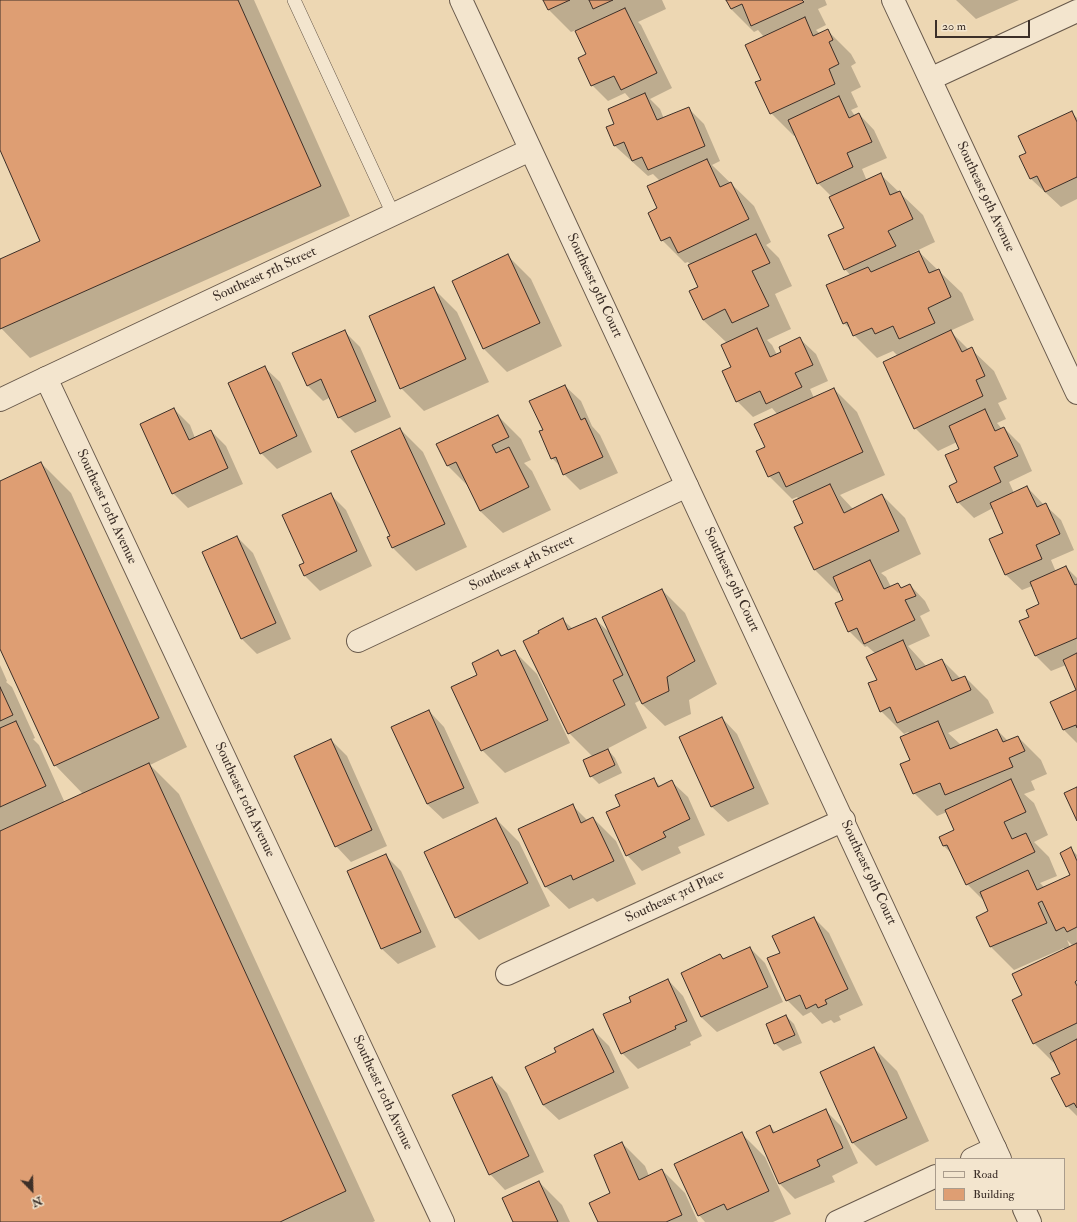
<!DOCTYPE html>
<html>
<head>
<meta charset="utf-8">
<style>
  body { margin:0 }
  #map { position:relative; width:1077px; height:1222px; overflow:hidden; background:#edd7b3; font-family:"IM FELL Double Pica",serif }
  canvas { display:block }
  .legend { position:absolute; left:935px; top:1158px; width:130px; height:52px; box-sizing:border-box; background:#f3e5ce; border:1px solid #aa9c8c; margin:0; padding:5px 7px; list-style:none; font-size:12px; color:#3c2f28 }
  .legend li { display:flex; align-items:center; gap:8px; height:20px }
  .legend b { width:20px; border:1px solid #aa9c8c }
  .north { position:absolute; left:12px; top:1170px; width:40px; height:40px; -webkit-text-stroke:3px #f3e5ce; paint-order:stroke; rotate:157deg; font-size:11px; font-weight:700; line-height:16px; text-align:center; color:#3c2f28 }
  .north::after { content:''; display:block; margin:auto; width:14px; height:18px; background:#3c2f28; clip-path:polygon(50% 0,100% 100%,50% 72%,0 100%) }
  .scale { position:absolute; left:935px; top:20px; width:95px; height:18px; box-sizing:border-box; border:2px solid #3c2f28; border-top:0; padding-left:5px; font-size:12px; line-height:14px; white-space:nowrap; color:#3c2f28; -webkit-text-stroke:3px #f3e5ce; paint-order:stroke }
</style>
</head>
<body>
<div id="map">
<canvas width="1077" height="1222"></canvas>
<ul class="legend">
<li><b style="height:5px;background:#f3e5ce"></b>Road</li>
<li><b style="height:11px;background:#de9e73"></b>Building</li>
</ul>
<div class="north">N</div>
<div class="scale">20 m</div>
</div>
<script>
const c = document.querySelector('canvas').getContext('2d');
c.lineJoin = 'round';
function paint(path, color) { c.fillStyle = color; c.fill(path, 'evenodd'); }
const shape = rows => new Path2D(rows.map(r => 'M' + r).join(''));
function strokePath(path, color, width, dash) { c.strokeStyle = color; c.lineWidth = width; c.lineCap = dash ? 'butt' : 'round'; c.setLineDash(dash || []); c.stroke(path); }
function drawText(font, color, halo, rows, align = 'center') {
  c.font = font + ' "IM FELL Double Pica",serif'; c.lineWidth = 3; c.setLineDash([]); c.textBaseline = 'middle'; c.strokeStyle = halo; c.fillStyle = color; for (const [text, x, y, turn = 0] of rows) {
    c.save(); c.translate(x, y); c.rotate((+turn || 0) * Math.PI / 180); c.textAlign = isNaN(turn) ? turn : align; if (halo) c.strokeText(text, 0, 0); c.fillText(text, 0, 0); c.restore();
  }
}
paint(shape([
  [0,0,254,0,350,216,30,358,0,327,0,260,42,241,0,148],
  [544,0,662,0,666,9,638,22,641,25,672,88,650,99,660,109,664,119,688,108,704,124,720,161,712,165,754,206,771,242,766,245,779,258,792,286,775,294,791,329,767,340,772,345,777,355,800,339,816,354,828,381,810,389,814,398,834,389,857,412,885,475,840,495,853,509,882,495,905,518,921,554,881,573,886,577,891,587,897,584,902,589,910,585,925,601,930,611,920,616,930,636,908,646,927,667,942,660,961,679,965,677,988,700,994,713,948,733,961,745,997,730,1008,741,1018,737,1041,760,1047,774,1031,781,1035,790,1024,794,1034,803,1048,835,1034,842,1049,857,1057,876,1040,883,1044,887,1071,875,1071,849,1077,855,1077,1116,1067,1106,1061,1074,1057,1066,1034,1043,1023,996,1064,950,1064,948,1014,970,991,947,978,917,989,912,985,902,967,884,954,856,944,846,940,837,956,830,947,812,937,816,914,793,910,734,908,732,904,734,881,711,876,654,867,646,865,647,849,631,845,600,841,591,838,593,815,570,795,527,804,523,799,499,797,497,792,499,769,476,766,447,778,415,772,408,753,417,737,401,732,367,727,343,703,320,699,287,691,265,688,262,685,263,662,240,658,209,660,181,653,174,648,176,615,146,615,124,631,100,625,93,608,101,592,85,587,54,576,30,571,32,549,10],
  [1067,940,1073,946,1070,947],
  [727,0,825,0,827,5,818,9,826,25,816,30,820,34,828,31,851,54,856,63,851,66,861,87,851,92,858,107,851,110,855,116,859,114,874,130,887,158,862,169,867,181,880,174,923,215,935,242,910,254,911,256,919,252,962,293,974,320,950,331,969,350,971,349,994,371,1007,399,998,403,1006,419,997,423,1002,429,1004,428,1020,444,1032,471,1009,482,1014,493,1027,487,1044,505,1045,505,1061,520,1074,550,1051,560,1056,572,1066,567,1077,578,1077,689,1066,665,1051,671,1036,656,1021,622,1031,618,1040,604,1032,586,1022,590,1006,575,990,540,1004,534,993,508,974,518,958,502,960,449,957,442,938,451,915,428,898,356,893,351,877,358,854,335,852,331,844,323,851,276,845,269,845,229,832,197,818,183,796,135,794,136,771,113,762,80,764,37,758,30,754,32,731,9],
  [956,0,1019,0,976,19],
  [1072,113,1077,118,1077,199,1061,207,1031,179,1020,156,1028,153],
  [508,256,531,279,562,346,507,372,484,349,453,281],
  [434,289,457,312,489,382,424,411,401,388],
  [344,331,360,347,391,417,355,433,339,417,331,397,323,401,307,385],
  [264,367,280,382,312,452,277,469,261,453],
  [565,386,581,401,592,426,600,435,618,473,580,490,564,474,561,467,552,458,544,430],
  [174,409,190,425,195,438,211,431,226,446,243,484,188,508,173,493],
  [498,416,521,439,531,460,524,463,532,471,551,510,503,533,480,511,469,487,448,466,438,445],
  [400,429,423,452,467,547,416,571,393,548,388,538,391,537],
  [41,463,71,493,187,747,150,765,179,794,375,1221,373,1222,0,1222,0,665,7,681,6,682,12,687,35,738,33,739,39,745,65,803,83,794,55,765,0,647,0,482],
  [330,494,346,510,372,566,320,591,304,575,305,563],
  [237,537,253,553,291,639,257,654,242,639,203,552],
  [662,590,685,613,717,684,689,700,691,714,665,726,642,704,641,700,635,703,647,728,601,752,601,753,608,750,615,758,622,773,599,784,591,776,593,757,569,733,541,634,563,620,573,629,595,619,610,633],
  [498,651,503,656,514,651,537,674,570,743,505,773,482,750,479,675],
  [1077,690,1077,743,1064,730,1051,702],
  [429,711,444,727,479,803,443,819,427,804,393,728],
  [722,718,737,734,769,804,728,822,712,807,680,737],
  [331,740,347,756,387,846,351,862,336,846],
  [653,779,661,787,672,782,688,797,705,835,678,847,681,853,642,871,627,855,621,807],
  [572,805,588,821,593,818,616,841,636,884,597,902,593,898,569,909,546,887],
  [496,819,519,842,550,906,479,940,456,917],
  [385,855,401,871,436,947,398,964,382,949,348,871],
  [814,918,829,933,863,1005,839,1016,841,1020,834,1023,831,1020,822,1024,811,1012,803,1016,787,1000,781,953],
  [750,948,765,963,783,1002,717,1032,701,1017,720,955,724,960],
  [668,980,683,996,702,1036,690,1042,691,1045,638,1069,622,1053,632,1002],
  [786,1016,794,1024,802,1043,783,1051,775,1043],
  [593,1030,609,1046,629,1088,559,1120,543,1105,557,1053],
  [874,1048,897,1071,929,1141,876,1166,853,1143,821,1072],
  [492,1078,507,1093,544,1172,505,1190,490,1174],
  [826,1111,841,1126,858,1163,832,1176,835,1182,795,1199,780,1184,770,1126,776,1133],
  [742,1134,765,1157,791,1214,773,1222,705,1222,699,1215],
  [622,1143,645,1166,649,1176,662,1170,685,1193,698,1222,599,1222,611,1193],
  [539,1182,562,1205,570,1222,514,1222]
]), '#0003');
const building = shape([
  [0,0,238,0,321,186,0,329,0,259,40,241,0,150,0,0],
  [543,0,570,0,548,10,543,0],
  [589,0,613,0,593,9,589,0],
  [726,0,802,0,804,2,751,26,742,4,731,9,726,0],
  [625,8,657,73,621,90,614,76,591,86,578,58,586,54,575,31,625,8],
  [805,17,813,36,828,29,833,40,829,42,839,64,829,69,835,84,770,114,755,82,761,80,745,45,805,17],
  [645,93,657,120,689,107,705,146,648,170,642,157,632,161,624,142,614,146,606,127,614,124,608,109,645,93],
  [839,96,849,118,859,113,872,142,847,153,853,167,817,184,788,120,839,96],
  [1072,111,1077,122,1077,177,1045,192,1037,176,1030,179,1019,156,1026,153,1018,136,1072,111],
  [707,159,720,187,731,182,749,219,678,253,670,237,661,241,648,213,657,208,647,186,707,159],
  [881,173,890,195,900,191,913,219,888,231,896,246,844,270,828,235,844,228,829,197,881,173],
  [756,234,770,263,752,271,769,306,732,323,725,309,703,320,689,291,698,287,688,265,756,234],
  [919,251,929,273,939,269,951,297,928,308,935,323,899,339,893,326,875,334,872,328,853,336,847,322,843,324,826,285,868,267,871,272,919,251],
  [508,254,540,323,483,349,452,281,508,254],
  [434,287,466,359,400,389,369,316,434,287],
  [757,328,770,357,781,352,779,347,800,337,813,365,795,373,802,387,766,404,760,391,736,402,722,371,731,367,721,345,757,328],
  [345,330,376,401,338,418,321,379,307,386,292,353,345,330],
  [951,330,962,352,972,347,985,376,976,380,983,396,914,429,883,362,951,330],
  [265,366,297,436,260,454,228,383,265,366],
  [565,385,581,420,585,418,603,457,563,475,556,457,551,459,539,431,543,430,529,401,565,385],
  [834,388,863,452,786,487,779,472,768,477,756,451,765,447,754,424,834,388],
  [174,408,189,440,211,430,228,468,172,494,140,424,174,408],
  [985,409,995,431,1004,427,1018,456,994,467,1001,482,957,503,949,486,957,482,945,455,959,449,949,426,985,409],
  [498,415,509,437,492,445,496,453,509,447,529,487,480,511,456,462,447,466,436,444,498,415],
  [400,428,445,524,392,548,387,537,390,536,351,451,400,428],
  [41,462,159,718,54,766,0,649,0,481,41,462],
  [830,484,844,513,882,494,899,531,814,570,794,527,803,523,793,501,830,484],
  [1027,486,1037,507,1046,503,1060,534,1036,545,1042,559,1005,575,989,539,1003,533,990,503,1027,486],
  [331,493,357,551,304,576,299,565,304,563,282,515,331,493],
  [237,536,276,623,241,639,202,552,237,536],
  [870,560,884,589,898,583,901,588,910,584,916,596,905,600,915,620,864,644,857,628,848,632,835,603,843,600,833,577,870,560],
  [1066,566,1075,585,1077,584,1077,638,1035,656,1019,621,1029,617,1026,610,1039,604,1030,582,1066,566],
  [662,589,695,661,667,677,669,691,642,704,602,617,662,589],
  [563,618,568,630,596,618,623,675,613,680,625,705,568,734,523,641,539,633,538,631,563,618],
  [903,640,916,670,942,659,952,681,965,676,971,690,897,723,890,707,880,712,868,683,877,680,866,657,903,640],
  [498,650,501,656,515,650,548,720,481,751,451,687,477,675,472,663,498,650],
  [1077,653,1077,728,1076,725,1063,730,1050,702,1076,690,1063,660,1077,653],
  [0,687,13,715,0,721,0,687],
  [429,710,464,788,427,804,391,727,429,710],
  [722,717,754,788,711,807,679,737,722,717],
  [16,721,46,786,0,807,0,728,16,721],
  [938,721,950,749,997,729,1003,742,1018,736,1025,751,1009,758,1013,767,945,795,940,783,913,794,900,764,910,760,900,737,938,721],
  [331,739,372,830,335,847,294,756,331,739],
  [608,749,615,765,590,777,583,760,608,749],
  [149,763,346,1191,280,1222,0,1222,0,831,149,763],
  [654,778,658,787,672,780,690,819,663,832,666,837,626,856,606,812,620,806,615,795,654,778],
  [1011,779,1026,812,1004,822,1012,839,1026,833,1035,852,966,885,947,845,943,846,939,837,954,830,945,810,1011,779],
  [1077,787,1077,821,1064,793,1077,787],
  [573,804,581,823,593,817,614,861,573,880,571,875,545,887,518,829,573,804],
  [496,818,528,883,455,918,424,852,496,818],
  [1071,847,1077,861,1077,927,1067,932,1064,927,1056,931,1042,901,1038,903,1047,923,990,947,976,917,988,911,980,892,1028,870,1037,890,1070,875,1060,853,1071,847],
  [386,854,421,932,381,949,347,871,386,854],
  [814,917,848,989,825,1000,827,1004,818,1008,816,1004,806,1009,800,995,786,1001,767,958,780,953,772,936,814,917],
  [1077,943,1077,980,1075,982,1077,986,1077,1023,1033,1044,1012,1000,1022,995,1012,974,1077,943],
  [750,947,768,987,701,1017,681,973,720,954,723,959,750,947],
  [668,979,687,1021,675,1026,676,1029,621,1054,603,1014,631,1002,629,997,668,979],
  [786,1015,795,1035,774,1044,766,1024,786,1015],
  [593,1029,614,1072,543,1105,525,1067,556,1052,554,1048,593,1029],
  [1077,1039,1077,1108,1074,1103,1066,1107,1051,1078,1060,1074,1050,1053,1077,1039],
  [874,1047,907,1118,852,1143,820,1072,874,1047],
  [492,1077,529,1156,489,1175,452,1095,492,1077],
  [826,1109,843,1148,817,1160,820,1166,779,1184,756,1132,770,1125,773,1133,826,1109],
  [742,1132,769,1191,727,1210,724,1204,698,1216,674,1164,742,1132],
  [622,1142,639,1180,662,1169,682,1215,666,1222,598,1222,589,1203,610,1193,594,1155,622,1142],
  [539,1181,558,1222,513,1222,502,1198,539,1181]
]);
paint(building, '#de9e73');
strokePath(building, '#3c2f28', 1);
const service = shape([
  [294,0,393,214]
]);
const minor = shape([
  [893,0,1077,393],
  [930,79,1077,11],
  [0,400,46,378],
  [358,641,687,486],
  [507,974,844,820],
  [972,1159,995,1148],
  [837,1222,936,1176]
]);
const tertiary = shape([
  [461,0,1000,1159],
  [1024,1209,1030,1222],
  [443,1222,46,378,530,150]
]);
strokePath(service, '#68594b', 14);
strokePath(minor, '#68594b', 24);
strokePath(tertiary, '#68594b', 24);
strokePath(service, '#f3e5ce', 13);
strokePath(minor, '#f3e5ce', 22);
strokePath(tertiary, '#f3e5ce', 22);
drawText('14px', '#3c2f28', '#f3e5ce', [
  ["Southeast 9th Avenue",985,197,65],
  ["Southeast 5th Street",265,275,-25],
  ["Southeast 9th Court",594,286,65],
  ["Southeast 10th Avenue",106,507,65],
  ["Southeast 4th Street",522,564,-25],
  ["Southeast 9th Court",731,580,65],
  ["Southeast 10th Avenue",244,800,65],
  ["Southeast 9th Court",868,873,65],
  ["Southeast 3rd Place",675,897,-25],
  ["Southeast 10th Avenue",382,1093,65]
]);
</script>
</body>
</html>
